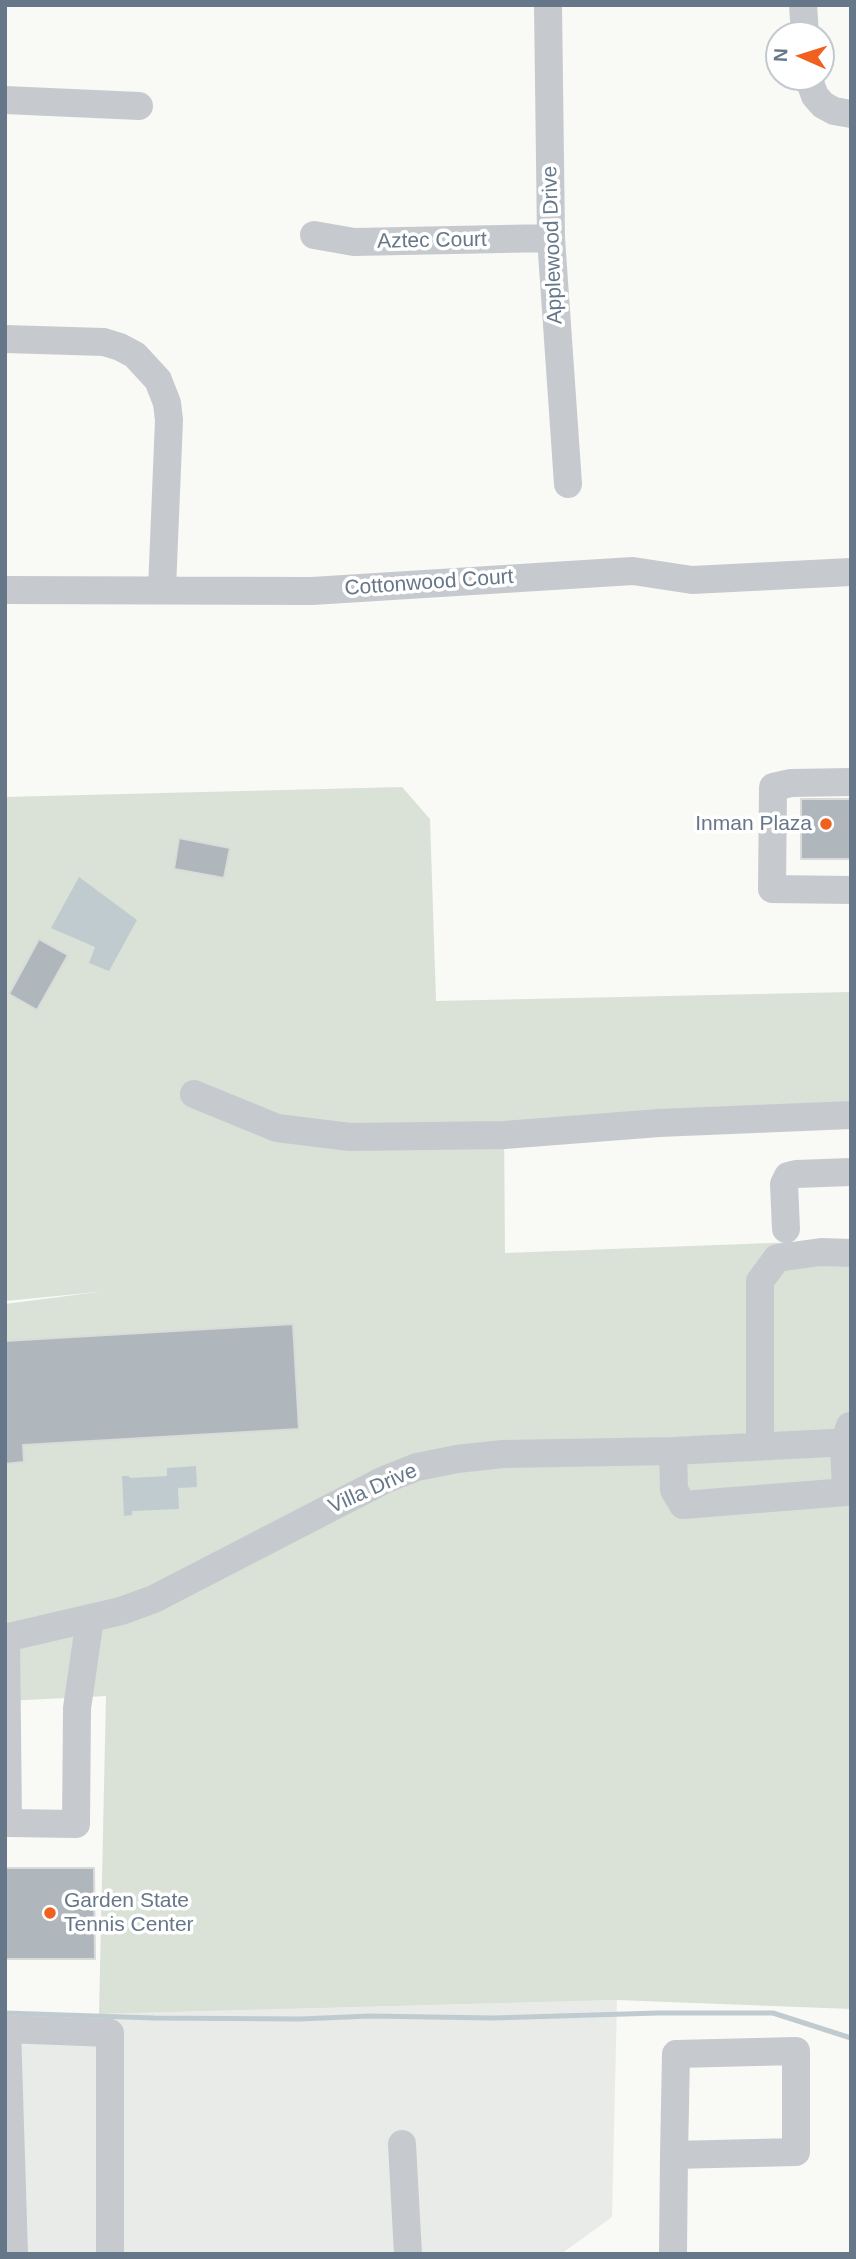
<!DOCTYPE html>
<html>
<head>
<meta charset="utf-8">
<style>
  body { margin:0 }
  #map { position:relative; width:856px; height:2259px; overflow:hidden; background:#f9f9f6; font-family:Arial,sans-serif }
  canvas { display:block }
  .frame { position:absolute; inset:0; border:7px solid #667789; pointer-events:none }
  .north { position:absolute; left:765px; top:21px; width:70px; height:70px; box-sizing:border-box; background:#fff; border:2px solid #c2c9d0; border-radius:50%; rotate:273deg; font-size:19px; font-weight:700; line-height:28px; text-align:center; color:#667789 }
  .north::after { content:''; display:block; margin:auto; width:24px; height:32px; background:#f0601f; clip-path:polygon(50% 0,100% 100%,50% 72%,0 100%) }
</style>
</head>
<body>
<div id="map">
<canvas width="856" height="2259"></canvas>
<div class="frame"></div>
<div class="north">N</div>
</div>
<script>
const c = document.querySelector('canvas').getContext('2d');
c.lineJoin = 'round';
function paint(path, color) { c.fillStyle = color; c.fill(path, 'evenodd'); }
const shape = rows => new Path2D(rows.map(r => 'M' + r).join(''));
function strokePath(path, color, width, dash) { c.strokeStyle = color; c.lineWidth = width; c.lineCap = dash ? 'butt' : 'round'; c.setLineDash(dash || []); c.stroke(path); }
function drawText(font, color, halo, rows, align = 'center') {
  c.font = font + ' Arial,sans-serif'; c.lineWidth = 7; c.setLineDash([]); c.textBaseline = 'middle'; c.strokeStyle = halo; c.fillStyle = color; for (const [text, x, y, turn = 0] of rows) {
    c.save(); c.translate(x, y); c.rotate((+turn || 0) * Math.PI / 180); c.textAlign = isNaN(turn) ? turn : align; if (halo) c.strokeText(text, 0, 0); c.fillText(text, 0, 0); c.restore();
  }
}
paint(shape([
  [617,2000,612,2217,561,2254,5,2254,5,2020,99,2014]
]), '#e9ebe9');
paint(shape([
  [402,787,430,819,436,1001,851,992,851,1110,504,1132,505,1253,851,1240,851,2009,617,2000,99,2014,106,1696,5,1701,5,1304,98,1292,5,1301,5,797]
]), '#dae1d7');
paint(shape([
  [79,877,137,920,109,971,89,963,95,947,51,928],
  [196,1466,197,1487,178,1488,179,1509,132,1511,132,1515,124,1516,122,1476,129,1476,130,1478,167,1476,167,1468]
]), '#c0cbd0');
strokePath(shape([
  [5,2013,154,2018,300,2019,370,2016,493,2018,658,2013,773,2013,851,2038]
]), '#c0cbd0', 5);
const building = shape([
  [801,799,851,799,851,859,801,859,801,799],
  [179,838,230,848,224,878,174,869,179,838],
  [39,939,68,955,37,1010,9,994,39,939],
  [293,1324,299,1429,23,1445,24,1462,5,1464,5,1341,293,1324],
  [5,1868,94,1868,95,1959,5,1959,5,1868]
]);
paint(building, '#afb7bd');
strokePath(building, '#dadbd8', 2);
strokePath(shape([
  [548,5,551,238,568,484],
  [803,5,805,35],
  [808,77,815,96,823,105,834,111,851,114],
  [5,100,139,106],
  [314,235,354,242,551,238],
  [5,339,104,342,120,347,135,355,158,380,167,403,169,420,162,589],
  [5,590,312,591,633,571,692,580,851,572],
  [851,782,791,783,773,787,772,889,851,890],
  [194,1094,277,1128,350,1137,504,1135,659,1123,851,1115],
  [786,1229,784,1184,788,1176,796,1174,851,1172],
  [760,1446,760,1281,777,1258,821,1252,851,1253],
  [673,1451,674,1490,683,1505,846,1492,844,1443,850,1426],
  [6,1637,8,1823,76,1824,77,1708,90,1619],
  [5,1638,121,1611,154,1599,384,1480,417,1467,457,1459,503,1454,673,1451,851,1442],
  [5,2029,110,2033,110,2254],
  [7,2029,14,2254],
  [402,2144,408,2254],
  [673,2254,674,2155,675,2106,676,2054,796,2051,796,2152,674,2155]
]), '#c6cace', 28);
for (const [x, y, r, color] of [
  [826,824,7,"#f0601f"],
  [50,1913,7,"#f0601f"]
]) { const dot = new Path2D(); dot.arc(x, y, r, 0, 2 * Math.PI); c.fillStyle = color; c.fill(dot); strokePath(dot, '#fff', 2.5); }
drawText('21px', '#667789', '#fff', [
  ["Aztec Court",432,241,-1],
  ["Applewood Drive",553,245,-92],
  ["Cottonwood Court",429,583,-4],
  ["Villa Drive",373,1489,-24]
]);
drawText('21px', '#667789', '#fff', [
  ["Inman Plaza",812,824],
  ["Garden State",64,1901,"left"],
  ["Tennis Center",64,1925,"left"]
], 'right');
</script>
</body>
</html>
